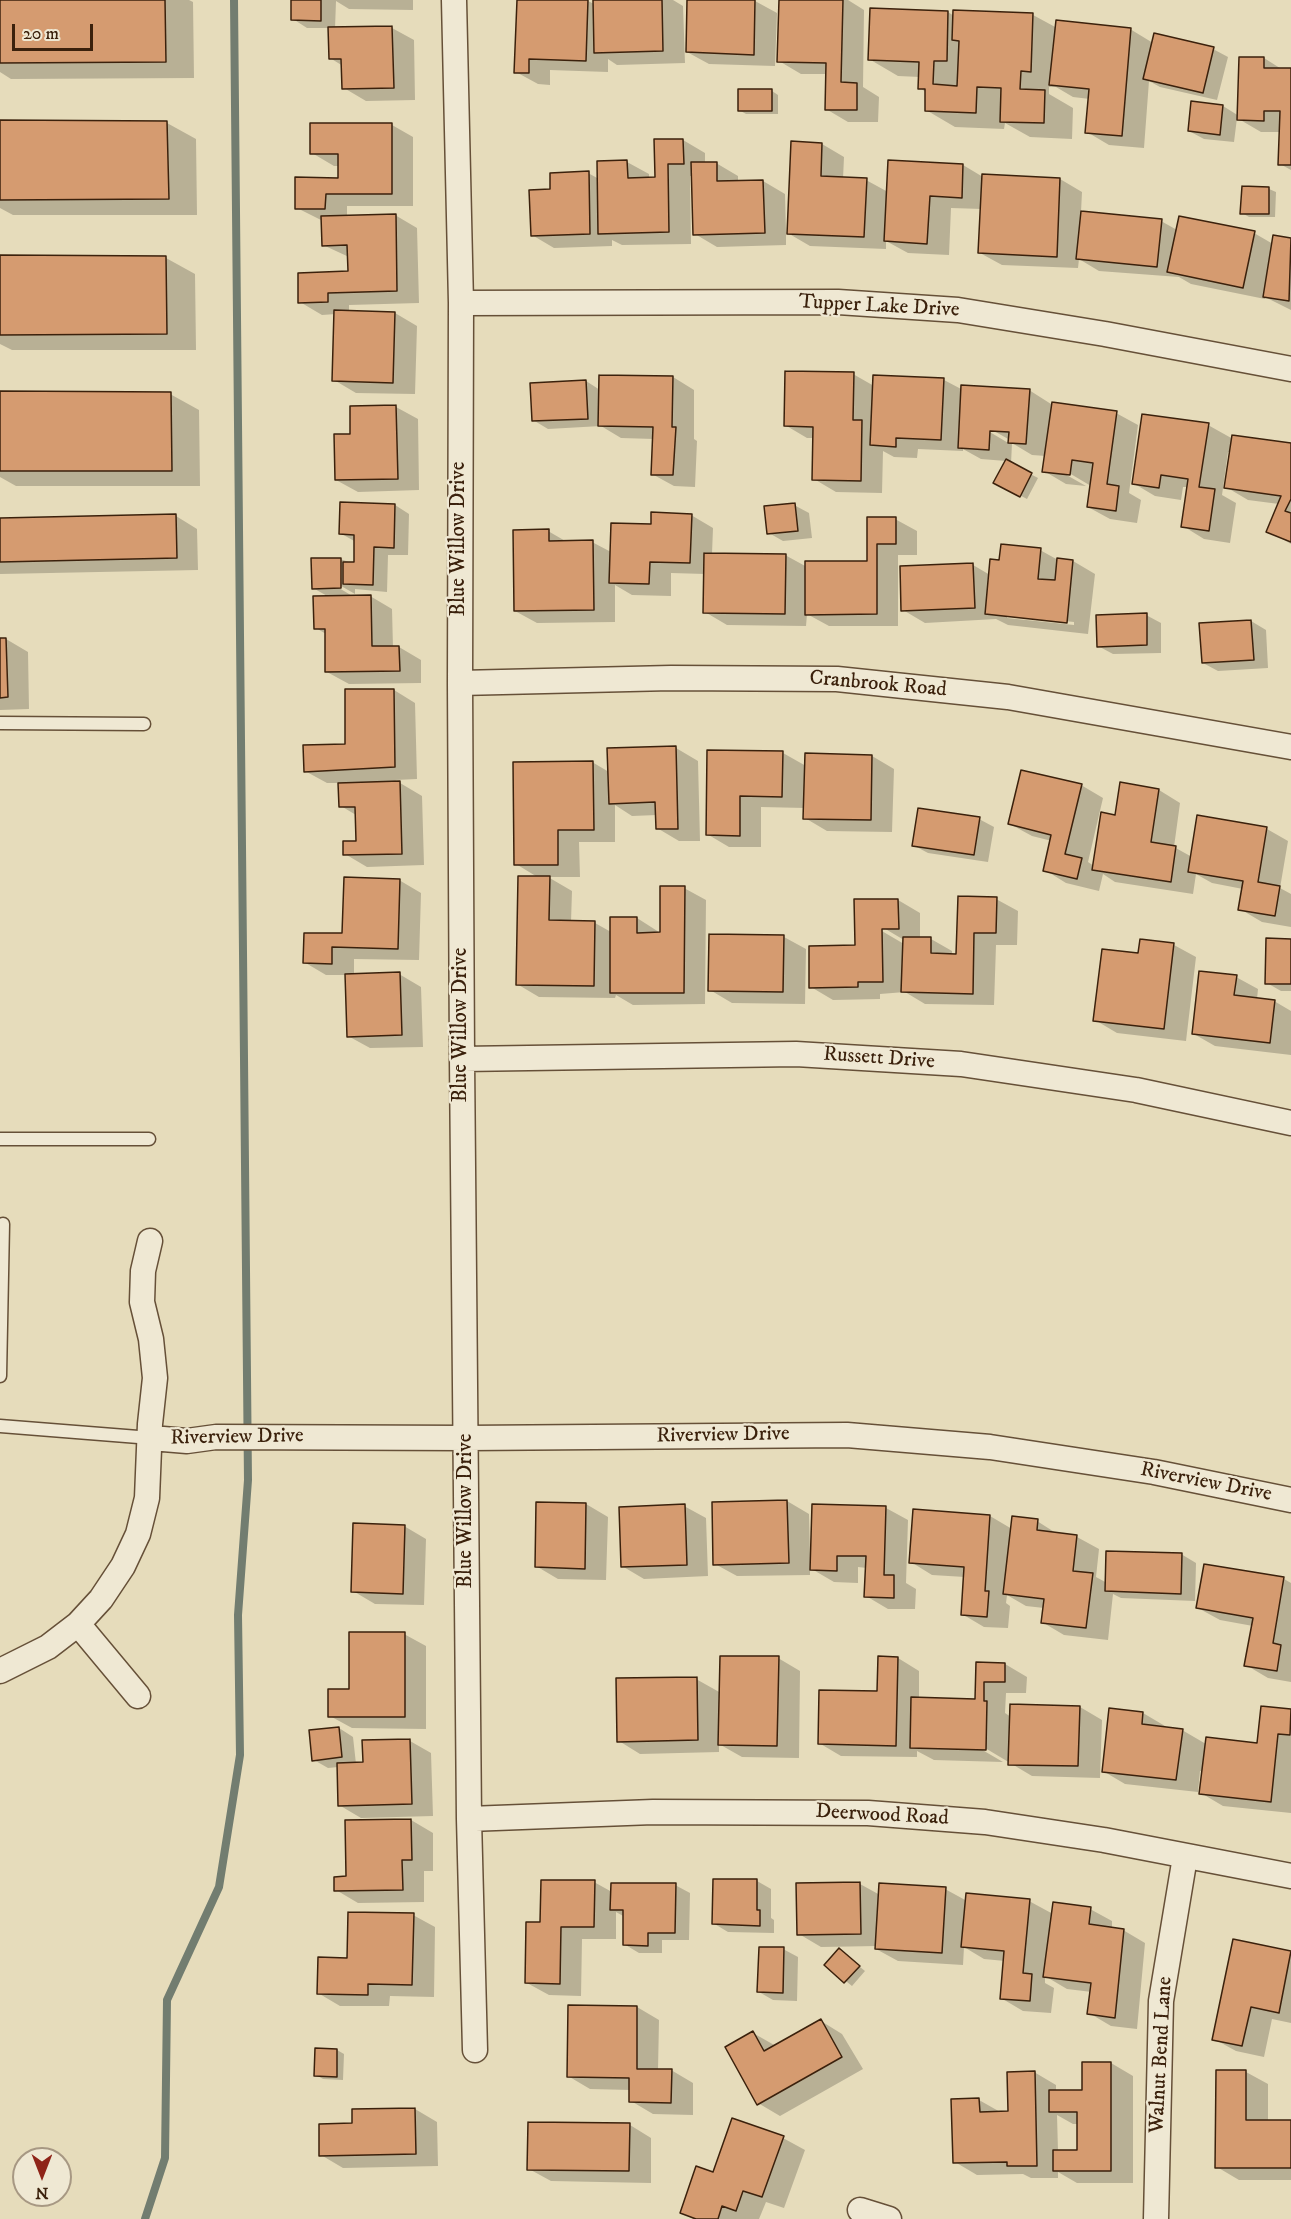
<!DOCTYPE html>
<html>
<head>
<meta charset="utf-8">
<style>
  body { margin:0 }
  #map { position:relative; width:1291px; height:2219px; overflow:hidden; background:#e6dcbb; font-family:"IM FELL DW Pica",serif }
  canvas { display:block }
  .north { position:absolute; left:12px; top:2147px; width:60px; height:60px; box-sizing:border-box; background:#efe8d3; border:2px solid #a79883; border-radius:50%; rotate:180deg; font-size:16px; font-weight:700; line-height:24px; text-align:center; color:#3b210c }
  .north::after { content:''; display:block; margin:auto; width:21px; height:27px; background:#8f2418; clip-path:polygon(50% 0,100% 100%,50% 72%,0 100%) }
  .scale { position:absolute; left:12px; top:24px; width:81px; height:27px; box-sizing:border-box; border:3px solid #3b210c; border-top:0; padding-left:8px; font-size:18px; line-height:21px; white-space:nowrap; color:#3b210c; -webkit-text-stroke:4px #efe8d3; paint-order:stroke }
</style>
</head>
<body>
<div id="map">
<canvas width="1291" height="2219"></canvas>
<div class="north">N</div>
<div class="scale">20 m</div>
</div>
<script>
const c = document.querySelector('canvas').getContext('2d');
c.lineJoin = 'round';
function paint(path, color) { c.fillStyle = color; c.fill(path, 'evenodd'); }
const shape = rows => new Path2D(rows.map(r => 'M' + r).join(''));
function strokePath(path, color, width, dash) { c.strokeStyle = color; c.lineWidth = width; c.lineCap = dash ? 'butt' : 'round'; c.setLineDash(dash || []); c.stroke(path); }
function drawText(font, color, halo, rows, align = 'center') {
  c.font = font + ' "IM FELL DW Pica",serif'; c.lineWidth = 4.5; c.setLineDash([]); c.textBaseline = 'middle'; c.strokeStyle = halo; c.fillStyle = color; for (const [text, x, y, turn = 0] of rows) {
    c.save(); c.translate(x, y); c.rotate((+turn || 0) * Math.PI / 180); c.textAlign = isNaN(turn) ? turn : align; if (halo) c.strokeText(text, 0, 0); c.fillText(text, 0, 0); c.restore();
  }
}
paint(shape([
  [0,0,189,0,193,2,194,78,11,79,0,72],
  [293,0,413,0,413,10,349,9,336,1,335,29,392,28,414,40,415,100,366,101,344,88,343,66,330,58,330,28,307,28,293,19],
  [518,0,588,1,594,4,594,0,673,0,683,6,685,63,617,65,608,59,608,72,550,70,550,85,538,84,516,72],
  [688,0,755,1,777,13,775,66,709,64,687,52],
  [780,0,848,0,864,10,863,87,879,97,878,122,848,122,826,109,827,74,801,74,779,61],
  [948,12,954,16,955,12,1033,15,1057,28,1130,29,1153,43,1213,49,1228,57,1217,100,1160,87,1149,81,1144,148,1109,145,1087,132,1090,99,1073,97,1056,87,1049,87,1049,94,1073,108,1072,139,1030,137,1005,123,1004,129,955,127,926,110,927,93,920,88,920,77,898,76,869,59],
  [1264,58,1283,70,1291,70,1291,170,1280,164,1281,132,1261,132,1237,118,1234,142,1204,139,1189,131,1223,106,1239,116],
  [772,91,778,95,778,114,746,114,739,110],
  [0,121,167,123,196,139,197,215,13,215,0,208],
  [392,125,413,137,413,206,347,206,347,217,395,215,417,228,419,303,349,305,349,312,395,313,417,326,415,394,356,393,334,380,336,314,322,315,300,302,350,273,349,257,323,245,323,221,297,208,340,179,340,166,334,166,312,153],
  [683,140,705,153,705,164,716,163,738,176,738,182,763,181,785,194,786,232,788,232,822,144,844,157,843,179,866,180,888,192,963,165,983,177,1060,179,1082,192,1081,212,1161,221,1177,230,1254,233,1273,244,1274,237,1291,239,1291,310,1265,297,1265,299,1191,284,1179,277,1099,271,1079,259,1078,268,1002,265,980,253,982,209,951,208,949,255,908,253,886,241,886,249,810,246,786,232,786,245,717,247,695,234,693,176,690,176,691,244,622,245,612,240,612,246,554,248,532,235,552,191,588,173,599,179,627,162,649,174,649,179,656,179],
  [1243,188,1269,189,1276,192,1275,217,1249,217,1242,213],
  [0,256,166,258,195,274,196,350,12,350,0,344],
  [853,374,874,386,944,380,963,390,1029,390,1051,404,1116,413,1138,425,1129,493,1141,500,1137,523,1110,519,1088,507,1091,486,1064,470,1063,473,1086,486,1066,484,1044,471,1046,456,1032,455,1012,443,1011,464,1038,478,1027,499,1002,486,1006,461,981,459,963,449,963,451,918,449,917,458,894,457,883,451,882,493,836,492,814,479,815,438,807,438,785,425],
  [985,426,1010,440,1010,444,983,428],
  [673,377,694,390,694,439,697,441,695,487,674,486,652,474,654,439,621,438,601,426,548,429,533,420,532,384,586,381,600,390],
  [0,393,170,394,199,410,200,486,16,486,0,477],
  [396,407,418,419,419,490,358,492,336,480,352,435],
  [1208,425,1233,439,1291,444,1291,544,1268,531,1279,504,1248,500,1226,487,1231,452,1228,452,1222,495,1236,503,1230,543,1204,539,1183,526,1188,487,1183,487,1181,500,1155,496,1133,483],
  [395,505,409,514,408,555,388,555,387,592,355,589,355,594,336,583,334,585,354,597,370,596,392,609,393,648,399,647,421,660,421,683,349,684,327,672,326,634,316,628,329,597,313,588,340,559,355,564,356,542,340,533],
  [794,505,809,513,812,538,783,541,769,533],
  [691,515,713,528,712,554,785,555,807,567,868,562,868,519,895,519,917,531,917,555,898,555,898,626,829,626,807,614,806,626,727,625,705,612,705,574,671,573,671,596,632,595,615,585,615,622,537,623,515,611,548,531,567,542,592,542,611,552,653,526],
  [176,516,197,529,198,570,0,574,0,519],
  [1040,550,1058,560,1073,561,1095,574,1088,634,1008,625,996,619,925,623,903,610,973,565,990,575,1000,562],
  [1007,615,1074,622,1074,625,1007,618],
  [1146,615,1161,623,1161,653,1113,654,1098,646],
  [1251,621,1266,630,1268,668,1218,671,1203,663],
  [0,639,6,639,28,652,29,709,0,710],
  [394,690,415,703,417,779,395,780,422,796,424,865,367,867,345,854,357,842,356,815,341,806,340,783,327,783,305,771,347,746],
  [676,748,698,761,700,841,679,841,657,828,657,815,632,816,615,805,615,842,579,842,580,877,548,877,572,891,571,922,595,923,611,932,637,918,662,934,684,888,706,900,705,1004,633,1005,616,995,615,998,539,997,517,984,539,878,516,864,592,762,609,772],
  [709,752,783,753,806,766,872,756,894,769,892,832,827,831,805,818,805,808,761,807,761,847,729,847,707,834],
  [1081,785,1103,798,1088,862,1094,866,1116,816,1159,790,1180,803,1174,847,1192,857,1267,829,1288,841,1280,888,1291,894,1291,927,1262,922,1240,909,1243,889,1212,883,1196,874,1193,894,1115,882,1103,874,1099,891,1066,883,1045,870,1052,841,1032,836,1010,824],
  [979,819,994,827,988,862,928,853,913,845],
  [399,880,421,893,419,960,354,959,354,975,399,974,421,987,423,1047,370,1048,348,1036,347,975,326,975,304,962,344,935],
  [996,899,1018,911,1017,945,996,945,994,1005,925,1004,905,992,880,994,880,999,833,1000,811,987,857,947,898,900,920,913,920,938,931,939,952,951,952,955,957,955],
  [877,924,904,940,904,944,875,927],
  [784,937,806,949,805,1004,732,1003,710,990],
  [1291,940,1291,991,1281,991,1267,983],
  [1141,941,1174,945,1196,957,1186,1041,1117,1033,1095,1020,1139,955],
  [1236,977,1258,989,1257,999,1274,1001,1291,1011,1291,1055,1215,1046,1194,1034],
  [787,1501,809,1514,810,1554,886,1508,908,1520,906,1583,916,1589,915,1609,888,1609,866,1596,867,1568,858,1567,858,1583,834,1582,810,1568,810,1575,737,1576,715,1564],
  [586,1504,608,1517,606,1580,558,1579,536,1566],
  [684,1506,706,1518,708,1576,644,1579,622,1566],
  [914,1511,990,1516,1012,1529,1037,1521,1059,1535,1077,1537,1099,1549,1096,1577,1107,1583,1181,1554,1196,1563,1195,1601,1121,1598,1113,1594,1108,1640,1064,1635,1042,1622,1044,1608,1026,1606,1007,1595,1006,1603,1010,1606,1008,1628,984,1627,962,1614,965,1577,932,1575,911,1562],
  [404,1526,426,1539,424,1605,375,1604,353,1591],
  [1205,1565,1284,1579,1291,1583,1291,1682,1268,1678,1246,1665,1253,1626,1220,1620,1198,1608],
  [404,1634,426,1646,426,1729,352,1728,330,1716],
  [778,1658,800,1671,799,1758,742,1757,719,1744,719,1752,640,1754,619,1741,696,1679,721,1693],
  [898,1658,919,1671,919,1699,976,1700,977,1664,1005,1664,1027,1677,1026,1693,1006,1693,1005,1713,1011,1717,1011,1706,1080,1707,1102,1720,1100,1778,1032,1776,980,1745,979,1748,1003,1762,934,1760,917,1751,917,1757,841,1756,819,1743,878,1693],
  [1262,1707,1291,1710,1291,1813,1223,1806,1201,1793,1203,1771,1200,1771,1198,1792,1125,1784,1103,1771,1111,1709,1143,1713,1165,1726,1164,1728,1182,1730,1206,1744,1258,1744],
  [339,1728,353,1737,356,1764,365,1763,410,1741,431,1753,433,1816,361,1818,339,1805,338,1767,328,1768,314,1760],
  [411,1820,433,1833,433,1871,424,1871,424,1902,358,1903,336,1890],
  [757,1881,771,1889,771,1918,774,1920,774,1933,728,1932,713,1923],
  [594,1882,612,1892,675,1885,690,1893,689,1940,662,1940,662,1953,639,1953,624,1944,625,1917,616,1912,616,1939,582,1939,581,1996,549,1995,527,1983,542,1924],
  [860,1884,880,1895,945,1889,967,1901,1029,1901,1053,1914,1090,1909,1112,1921,1112,1929,1123,1930,1145,1943,1137,2029,1111,2026,1089,2013,1092,1992,1067,1989,1045,1976,1045,1983,1054,1988,1051,2013,1023,2011,1001,1998,1005,1961,984,1959,964,1947,963,1965,898,1961,876,1949,877,1946,821,1947,799,1934,798,1885],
  [413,1915,435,1927,434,1997,390,1996,389,2006,340,2006,318,1993,348,1959],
  [1235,1941,1291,1952,1291,2023,1272,2019,1264,2057,1236,2051,1214,2039],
  [783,1949,798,1957,797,2001,773,2000,759,1992],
  [839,1950,865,1971,852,1986,826,1965],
  [637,2007,659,2020,658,2070,671,2070,693,2083,693,2115,653,2114,631,2101,631,2090,590,2089,568,2076],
  [821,2021,842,2034,863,2069,780,2116,758,2103,753,2033,776,2046],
  [337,2050,344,2054,343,2080,323,2079,316,2075],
  [1111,2063,1133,2076,1133,2183,1077,2183,1058,2172,1058,2178,1031,2178,1023,2174,977,2175,955,2162,979,2100,1002,2113,1010,2113,1034,2072,1056,2085,1056,2092,1083,2092],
  [1057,2115,1073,2124,1079,2124,1079,2151,1058,2151],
  [1246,2072,1268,2084,1268,2122,1291,2122,1291,2180,1239,2180,1217,2167],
  [415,2109,437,2122,438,2166,343,2168,321,2155,354,2125,354,2111],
  [630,2125,651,2138,651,2183,551,2181,529,2169],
  [783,2138,805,2150,784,2208,766,2202,759,2219,693,2219,681,2212,713,2174]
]), '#0003');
strokePath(shape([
  [145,2219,165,2158,167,2000,219,1887,240,1755,238,1615,248,1480,234,0]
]), '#727d70', 8);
const building = shape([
  [0,0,165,0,166,62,0,63,0,0],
  [291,0,321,0,321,21,291,20,291,0],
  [517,0,588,0,586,61,529,59,529,73,514,73,517,0],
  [593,0,662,0,663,51,594,53,593,0],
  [687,0,755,0,754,55,686,52,687,0],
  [779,0,843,0,841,82,857,83,857,110,825,110,826,63,777,62,779,0],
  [870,8,948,11,947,61,934,61,933,84,957,86,959,41,952,40,953,10,1033,13,1031,72,1021,71,1020,89,1045,90,1044,123,1000,122,1001,88,977,87,976,113,925,111,925,89,918,89,919,62,868,60,870,8],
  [1056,20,1131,28,1122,136,1085,133,1089,89,1049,85,1056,20],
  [392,26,394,88,342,89,341,59,329,59,328,27,392,26],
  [1154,33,1214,47,1203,93,1143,79,1154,33],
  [1239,57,1264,57,1264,68,1291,68,1291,165,1278,165,1280,111,1264,111,1264,121,1237,120,1239,57],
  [738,89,772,89,772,111,738,111,738,89],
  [1191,101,1223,105,1220,135,1188,131,1191,101],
  [0,120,167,121,169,199,0,200,0,120],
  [310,123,392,123,392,194,326,194,325,209,295,209,295,177,338,178,338,154,310,154,310,123],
  [654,139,683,139,684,164,668,164,669,232,598,234,597,161,627,160,628,178,655,177,654,139],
  [791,141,822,143,821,176,867,178,864,237,787,234,791,141],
  [888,160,963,164,962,198,930,196,927,244,884,241,888,160],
  [691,162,717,162,717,181,763,180,765,233,693,235,691,162],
  [589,171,590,234,531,236,529,190,550,189,550,173,589,171],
  [982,174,1060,178,1057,257,978,253,982,174],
  [1242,186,1269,187,1269,214,1240,214,1242,186],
  [1081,211,1162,219,1157,267,1076,259,1081,211],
  [396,214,397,291,328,293,328,302,298,303,298,273,348,271,347,245,322,246,321,216,396,214],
  [1179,216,1255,231,1243,288,1167,272,1179,216],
  [1273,235,1291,238,1289,301,1263,297,1273,235],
  [0,255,166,256,167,334,0,335,0,255],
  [334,310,395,312,393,383,332,381,334,310],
  [785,371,854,372,853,420,862,420,861,481,812,480,813,427,784,426,785,371],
  [599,375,673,376,672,427,676,427,673,475,651,475,653,427,598,426,599,375],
  [873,375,944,378,941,440,896,438,896,447,870,445,873,375],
  [586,380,588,419,532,421,530,383,586,380],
  [961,385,1030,389,1026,444,1008,443,1009,432,990,431,989,450,958,448,961,385],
  [0,391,171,392,172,471,0,471,0,391],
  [1052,402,1117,411,1107,484,1119,486,1116,511,1087,507,1093,463,1072,460,1070,475,1042,472,1052,402],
  [396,405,398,479,335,480,334,434,350,434,350,406,396,405],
  [1142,414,1209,423,1199,487,1215,489,1209,531,1181,527,1188,479,1161,475,1159,488,1132,484,1142,414],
  [1232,435,1291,443,1291,499,1285,511,1291,513,1291,542,1266,532,1281,496,1224,488,1232,435],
  [1006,459,1032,473,1020,497,993,483,1006,459],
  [340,502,395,504,394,548,374,547,373,585,343,584,343,562,354,562,354,535,339,534,340,502],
  [795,503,798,531,767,534,764,506,795,503],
  [651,512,692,514,690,563,650,562,649,584,609,583,611,523,651,524,651,512],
  [176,514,177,558,0,562,0,518,176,514],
  [867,517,896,517,896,544,877,544,877,614,805,615,805,561,867,561,867,517],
  [549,529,549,541,593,540,594,610,514,611,513,530,549,529],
  [1001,544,1041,548,1038,579,1055,580,1057,558,1073,560,1067,623,985,614,990,559,999,560,1001,544],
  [704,553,786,554,785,614,703,613,704,553],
  [311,558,341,558,341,588,312,589,311,558],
  [973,563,975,608,901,611,900,566,973,563],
  [371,595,372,646,399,646,400,671,325,672,325,629,314,629,313,596,371,595],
  [1147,613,1147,645,1097,647,1096,615,1147,613],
  [1251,620,1254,660,1202,663,1199,623,1251,620],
  [0,638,6,638,8,697,0,698,0,638],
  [345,689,394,689,395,767,304,772,303,745,345,744,345,689],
  [676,746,678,829,656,829,655,802,609,804,607,748,676,746],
  [707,750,783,751,782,797,740,796,740,836,706,835,707,750],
  [805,753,872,755,871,820,803,819,805,753],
  [593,761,594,830,558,830,558,865,514,865,513,762,593,761],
  [1021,770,1082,784,1065,854,1082,858,1077,879,1043,871,1051,835,1008,824,1021,770],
  [400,781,402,854,343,855,343,841,356,841,355,807,339,807,338,783,400,781],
  [1120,782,1159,789,1151,842,1176,846,1171,882,1092,870,1101,812,1115,815,1120,782],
  [918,808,980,817,974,855,912,846,918,808],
  [1197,815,1267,827,1258,882,1280,886,1275,916,1238,910,1243,881,1188,872,1197,815],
  [518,876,550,876,549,920,595,921,594,986,516,985,518,876],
  [344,877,400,879,398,949,332,947,332,964,303,963,304,933,342,933,344,877],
  [660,886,685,886,684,993,610,993,610,917,637,917,637,933,660,932,660,886],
  [958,896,997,897,996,933,974,933,973,994,901,992,903,937,931,937,931,953,956,954,958,896],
  [854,899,898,899,899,929,882,929,883,982,858,982,858,987,809,988,809,946,855,945,854,899],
  [709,934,784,935,783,992,708,991,709,934],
  [1266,938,1291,939,1291,984,1265,984,1266,938],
  [1140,939,1174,943,1164,1029,1093,1021,1102,949,1138,953,1140,939],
  [1199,971,1237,975,1234,995,1275,1000,1270,1043,1192,1034,1199,971],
  [400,972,402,1035,347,1037,345,974,400,972],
  [787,1500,789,1563,713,1565,712,1502,787,1500],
  [536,1502,586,1503,585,1569,535,1567,536,1502],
  [685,1504,687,1565,621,1567,619,1507,685,1504],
  [812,1504,886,1506,884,1575,894,1575,894,1598,864,1597,866,1556,837,1556,837,1571,810,1570,812,1504],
  [913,1509,990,1515,985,1591,989,1591,987,1617,961,1615,964,1567,909,1563,913,1509],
  [1012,1516,1038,1519,1037,1530,1077,1535,1073,1571,1093,1573,1086,1628,1041,1623,1044,1599,1003,1594,1012,1516],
  [353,1523,405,1525,403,1594,351,1592,353,1523],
  [1106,1551,1182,1553,1181,1594,1105,1591,1106,1551],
  [1204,1564,1284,1577,1273,1643,1281,1645,1277,1671,1244,1666,1253,1618,1196,1608,1204,1564],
  [349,1632,405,1632,405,1717,328,1717,328,1689,349,1689,349,1632],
  [720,1656,779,1656,777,1746,718,1745,720,1656],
  [878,1656,898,1657,896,1746,818,1744,819,1690,877,1691,878,1656],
  [976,1662,1005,1663,1005,1682,984,1682,984,1701,987,1701,986,1750,910,1748,911,1697,975,1699,976,1662],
  [697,1677,698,1740,617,1742,616,1678,697,1677],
  [1010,1704,1080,1706,1078,1766,1008,1765,1010,1704],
  [1261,1706,1291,1709,1290,1735,1278,1734,1271,1802,1199,1794,1206,1737,1257,1743,1261,1706],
  [1109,1708,1143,1712,1142,1724,1183,1729,1176,1780,1102,1772,1109,1708],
  [339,1727,342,1757,312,1761,309,1730,339,1727],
  [410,1739,412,1804,338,1806,337,1763,363,1762,362,1740,410,1739],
  [411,1819,412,1860,402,1860,403,1890,334,1891,334,1877,346,1876,345,1820,411,1819],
  [713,1879,757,1879,757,1910,760,1910,760,1926,712,1924,713,1879],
  [541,1880,595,1880,594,1927,561,1927,560,1984,525,1983,526,1922,540,1922,541,1880],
  [860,1882,861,1934,797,1935,796,1883,860,1882],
  [611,1883,676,1883,675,1933,648,1933,648,1946,623,1945,623,1910,610,1910,611,1883],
  [879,1883,946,1887,942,1953,875,1949,879,1883],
  [966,1893,1030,1899,1023,1973,1032,1974,1030,2001,1000,1999,1004,1951,961,1947,966,1893],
  [1053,1902,1091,1907,1089,1924,1124,1929,1115,2018,1087,2014,1091,1983,1043,1977,1053,1902],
  [348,1912,414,1913,412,1985,368,1984,368,1995,317,1994,318,1957,347,1958,348,1912],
  [1233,1939,1291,1951,1279,2013,1251,2007,1242,2046,1212,2040,1233,1939],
  [759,1947,784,1947,783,1993,757,1992,759,1947],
  [839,1948,860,1966,844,1983,824,1965,839,1948],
  [568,2005,637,2006,637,2069,672,2069,671,2103,629,2102,629,2078,567,2077,568,2005],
  [821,2019,842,2057,757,2105,725,2047,753,2031,764,2051,821,2019],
  [315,2048,337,2049,337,2077,314,2076,315,2048],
  [1082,2062,1111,2062,1111,2171,1053,2171,1053,2150,1077,2150,1077,2112,1049,2112,1049,2090,1082,2090,1082,2062],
  [1216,2070,1246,2070,1246,2120,1291,2120,1291,2168,1215,2168,1216,2070],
  [1035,2071,1037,2166,1007,2166,1007,2162,953,2163,951,2099,979,2098,980,2112,1008,2111,1007,2072,1035,2071],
  [415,2108,416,2154,319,2156,319,2124,352,2123,352,2109,415,2108],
  [732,2118,784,2136,762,2197,743,2191,736,2211,722,2206,718,2219,696,2219,680,2213,696,2166,713,2172,732,2118],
  [528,2122,630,2123,629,2171,527,2170,528,2122]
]);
paint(building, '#d59b70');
strokePath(building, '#3b210c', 1.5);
const lane = shape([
  [0,723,144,724],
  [0,1139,149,1139],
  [0,1376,3,1224],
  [0,1426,151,1438]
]);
const street = shape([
  [454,0,461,303,460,683,462,1059,469,1819,475,2050],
  [461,303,838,302,958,310,1105,334,1291,369],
  [460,683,671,678,837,679,1008,697,1291,747],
  [462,1059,796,1054,961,1064,1136,1090,1291,1123],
  [151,1438,187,1441,216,1437,467,1438,847,1435,990,1447,1154,1472,1291,1500],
  [78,1624,138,1696],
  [0,1671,48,1647,78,1624,101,1599,123,1566,138,1534,147,1498,150,1424,155,1378,151,1339,142,1302,143,1271,150,1241],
  [469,1819,653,1812,868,1813,985,1822,1104,1840,1291,1876],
  [860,2210,889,2219],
  [1156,2219,1161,2001,1185,1857]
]);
strokePath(lane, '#665038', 15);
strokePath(street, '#665038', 27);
strokePath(lane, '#efe8d3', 12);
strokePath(street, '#efe8d3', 24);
drawText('21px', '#3b210c', '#efe8d3', [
  ["Tupper Lake Drive",879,307,3],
  ["Blue Willow Drive",460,539,-90],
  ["Cranbrook Road",878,685,5],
  ["Blue Willow Drive",462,1025,-90],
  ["Russett Drive",879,1059,4],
  ["Riverview Drive",723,1436,-1],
  ["Riverview Drive",237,1438,-1],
  ["Riverview Drive",1206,1483,11],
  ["Blue Willow Drive",467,1511,-90],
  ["Deerwood Road",882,1816,3],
  ["Walnut Bend Lane",1162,2055,-87]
]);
</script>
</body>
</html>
